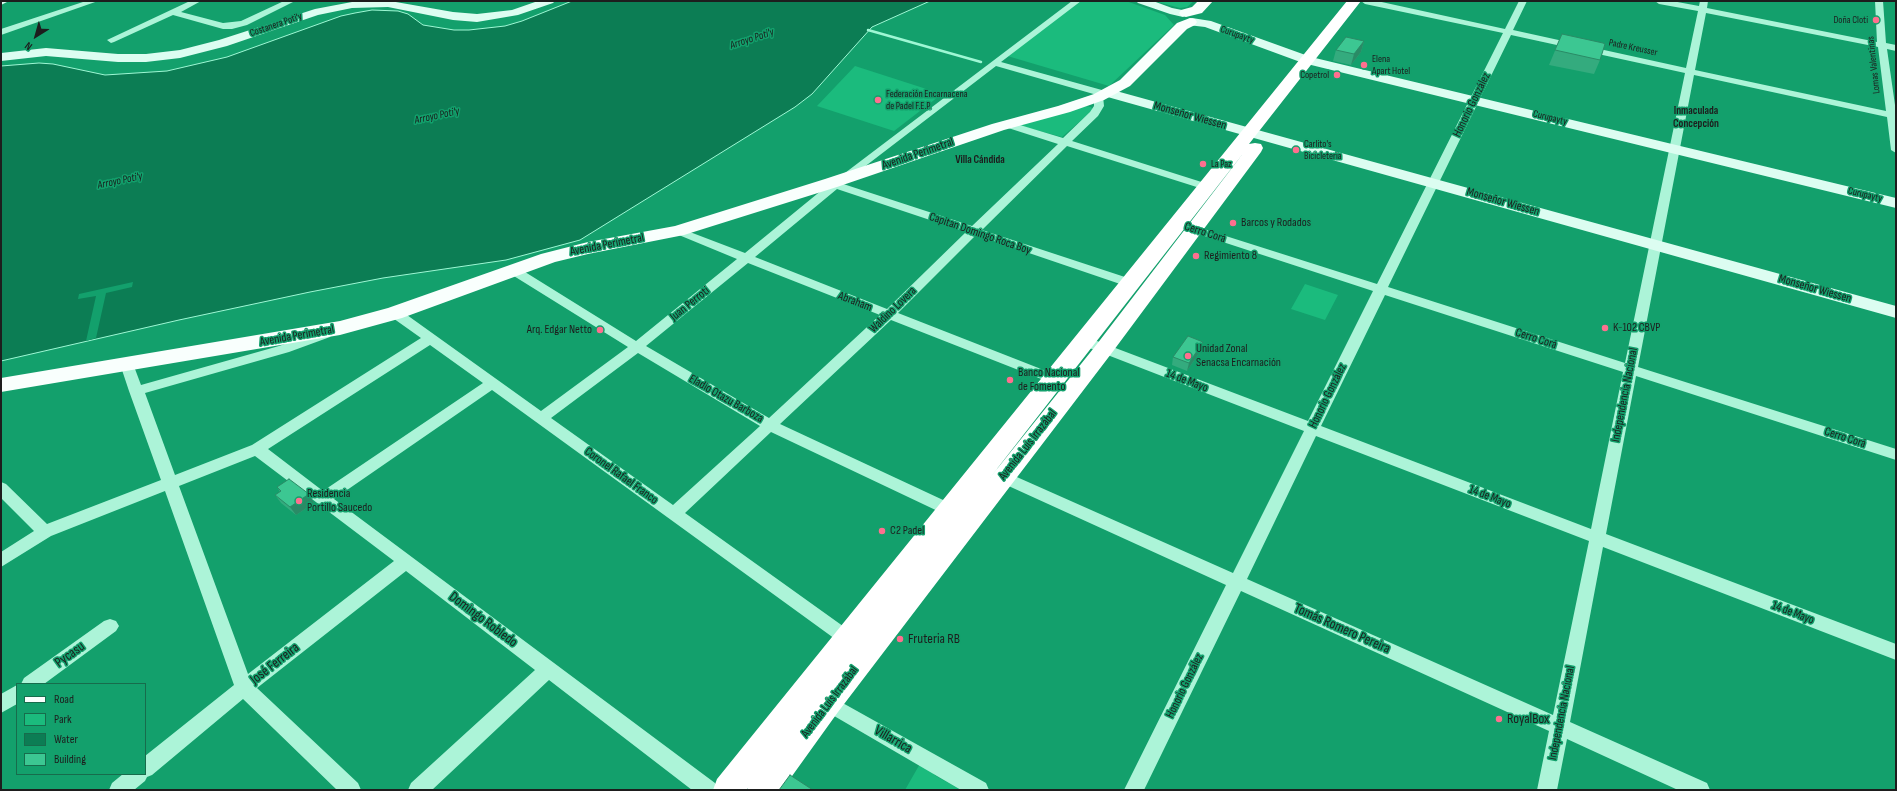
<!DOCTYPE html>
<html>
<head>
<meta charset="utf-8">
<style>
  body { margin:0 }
  #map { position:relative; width:1897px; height:791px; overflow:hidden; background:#13a06c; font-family:"Sofia Sans Condensed",sans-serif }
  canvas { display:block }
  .frame { position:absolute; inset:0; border:2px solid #1d1d1d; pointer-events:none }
  .legend { position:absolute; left:16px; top:683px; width:130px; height:92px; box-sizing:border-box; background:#13a06c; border:1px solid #176c4c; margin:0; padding:5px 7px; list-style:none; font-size:12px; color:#1d1d1d }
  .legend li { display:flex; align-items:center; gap:8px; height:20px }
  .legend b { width:20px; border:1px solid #176c4c }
  .north { position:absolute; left:16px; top:16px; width:40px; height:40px; -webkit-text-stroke:3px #13a06c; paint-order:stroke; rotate:217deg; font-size:11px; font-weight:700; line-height:16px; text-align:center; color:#1d1d1d }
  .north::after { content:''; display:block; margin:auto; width:14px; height:18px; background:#1d1d1d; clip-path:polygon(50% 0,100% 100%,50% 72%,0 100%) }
</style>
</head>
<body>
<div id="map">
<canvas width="1897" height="791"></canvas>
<div class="frame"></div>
<ul class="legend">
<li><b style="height:5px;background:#f9fffd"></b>Road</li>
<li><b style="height:11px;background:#1bbb7d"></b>Park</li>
<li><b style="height:11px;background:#0c7d54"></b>Water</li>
<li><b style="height:11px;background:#3cc792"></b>Building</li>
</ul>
<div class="north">N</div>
</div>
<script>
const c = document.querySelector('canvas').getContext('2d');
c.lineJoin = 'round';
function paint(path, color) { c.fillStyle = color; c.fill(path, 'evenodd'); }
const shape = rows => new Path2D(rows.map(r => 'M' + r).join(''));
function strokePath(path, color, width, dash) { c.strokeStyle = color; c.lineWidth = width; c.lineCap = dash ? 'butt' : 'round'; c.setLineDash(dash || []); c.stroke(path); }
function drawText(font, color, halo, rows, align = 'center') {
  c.font = font + ' "Sofia Sans Condensed",sans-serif'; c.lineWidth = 3; c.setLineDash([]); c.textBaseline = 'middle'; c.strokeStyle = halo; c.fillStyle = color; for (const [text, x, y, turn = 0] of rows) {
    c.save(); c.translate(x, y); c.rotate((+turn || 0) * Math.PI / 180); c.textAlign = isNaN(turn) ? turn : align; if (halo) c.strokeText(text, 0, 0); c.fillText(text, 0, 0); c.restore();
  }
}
paint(shape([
  [1079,1,1126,1,1165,15,1174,25,1109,86,1004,55],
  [1154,1,1194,1,1187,7,1180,8],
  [855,66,942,94,894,131,817,106],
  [1085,106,1091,107,1093,110,1062,137,1021,126,1021,123],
  [1305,284,1338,295,1325,320,1291,309],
  [921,762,936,776,961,790,905,790]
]), '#1bbb7d');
const water = shape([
  [572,1,930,1,872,27,812,94,795,107,580,240,506,260,383,278,310,292,179,320,1,361,1,66,39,63,53,64,105,75,167,71,227,57,341,16,355,13,372,10,398,11,408,14,423,25,454,30,469,30,505,26,522,21,572,1]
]);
paint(water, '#0c7d54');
strokePath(water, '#9ef7d4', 1);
paint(shape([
  [133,282,132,287,106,293,96,338,86,341,96,296,78,299,79,294]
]), '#13a06c');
strokePath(shape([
  [868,30,981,62]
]), '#9ef7d4', 2.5);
paint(shape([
  [86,1,98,1,1,35,1,29,86,1],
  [190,1,201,1,181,12,223,23,241,21,284,1,295,1,247,25,232,29,223,29,173,15,114,42,111,43,107,40,190,1],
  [1072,1,1081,1,1001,62,1109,92,1111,94,1109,96,1103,96,1104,106,1098,116,1072,141,1211,185,1213,187,1211,189,1203,189,1067,146,982,230,1134,280,1136,283,1134,286,1126,286,976,235,898,313,1059,376,1061,379,1059,382,1049,382,891,320,780,424,956,506,958,510,956,514,950,516,944,514,771,432,685,513,854,634,857,639,854,644,848,647,842,644,492,390,334,499,715,783,718,790,692,790,549,680,432,790,408,790,411,783,535,670,406,571,257,688,358,783,361,790,337,790,243,699,152,775,147,777,145,781,134,790,109,790,112,783,123,774,145,774,145,756,234,685,165,491,51,536,1,567,1,552,34,531,1,498,1,482,6,484,47,524,161,480,129,391,120,364,122,361,132,361,141,385,279,346,325,330,330,331,332,334,330,337,289,352,145,393,175,475,252,445,421,338,390,316,389,313,390,310,395,309,400,310,541,411,628,347,509,273,507,270,509,267,517,267,636,341,737,259,674,233,672,231,674,229,682,229,745,253,828,185,825,183,831,180,972,226,1058,144,1002,126,1001,124,1002,122,1010,122,1063,138,1090,112,1094,106,1094,97,1097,95,996,66,846,181,842,182,837,179,1072,1],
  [837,189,966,232,887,309,755,257,837,189],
  [748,263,880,315,769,418,646,346,748,263],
  [430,345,483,383,323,491,268,449,430,345],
  [638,353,760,426,673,505,551,418,638,353],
  [255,456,394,561,248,674,179,486,255,456],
  [1361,1,1377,1,1505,29,1519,1,1527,1,1513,30,1686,68,1698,11,1659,4,1655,1,1672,1,1699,6,1700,1,1708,1,1707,8,1877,42,1875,1,1883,1,1886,43,1896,45,1896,51,1887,49,1896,112,1896,153,1891,150,1887,117,1694,75,1638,367,1896,449,1896,460,1636,376,1606,534,1896,644,1896,660,1603,547,1570,722,1707,783,1710,790,1678,790,1567,739,1557,790,1537,790,1549,731,1241,591,1144,790,1124,790,1226,585,991,478,988,474,991,470,996,468,1001,470,1233,573,1304,431,1079,344,1077,341,1079,338,1089,338,1308,421,1373,291,1180,228,1178,226,1180,224,1188,224,1377,284,1503,33,1365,4,1361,1],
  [1706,13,1878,47,1886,111,1695,70,1706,13],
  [1511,35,1685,73,1625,363,1388,287,1511,35],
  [1385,295,1623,372,1591,529,1321,426,1385,295],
  [1316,436,1589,541,1553,715,1247,579,1316,436],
  [110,619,116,621,119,626,116,631,44,684,21,684,24,678,104,621,110,619],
  [17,685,17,704,1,713,1,694,17,685],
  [823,692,986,783,989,790,961,790,817,706,814,700,817,694,823,692]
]), '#acf4d8');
paint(shape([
  [1,1,9,1,1,5,1,1],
  [390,1,453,12,477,14,512,10,538,1,555,1,553,3,518,15,477,22,453,20,388,7,352,8,318,15,227,46,180,58,146,62,118,62,46,56,1,61,1,53,46,48,118,54,146,54,180,50,219,40,315,9,352,2,390,1],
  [1136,1,1153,1,1172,8,1187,11,1189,13,1183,17,1170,14,1138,3,1136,1],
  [1192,18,1211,21,1311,57,1896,198,1896,208,1303,63,1205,27,1188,25,1186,22,1188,19,1192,18],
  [1109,89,1896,306,1896,318,1104,96,1102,93,1104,90,1109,89]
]), '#dcfdf1');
paint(shape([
  [1198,1,1213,1,1202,13,1186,17,1181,16,1179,13,1181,10,1192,7,1198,1],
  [1190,18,1195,19,1197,22,1195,25,1187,29,1130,86,1104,100,1070,112,1004,130,837,187,684,235,588,254,555,262,402,318,340,335,1,392,1,378,340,321,388,308,541,254,588,242,675,226,825,179,992,124,1058,106,1094,94,1120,80,1177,23,1190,18]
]), '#f9fffd');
paint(shape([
  [1347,1,1361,1,1249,144,1255,143,1261,144,1263,148,1261,152,1111,354,838,712,782,790,748,790,748,788,747,790,713,790,717,779,1347,1],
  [1245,151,1097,344,989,479,1245,151]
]), '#fff');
paint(shape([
  [1562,34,1600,60,1594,74,1549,65],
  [1364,41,1361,52,1351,65,1333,61,1336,50],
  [1203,342,1201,350,1187,371,1172,365,1173,357],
  [277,487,314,503,296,515,281,503,275,495,280,492]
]), '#34ab7e');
paint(shape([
  [1364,41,1361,52,1351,65,1354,54],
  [1203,342,1201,350,1187,371,1189,363],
  [309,494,314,503,296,515,290,507]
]), '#2a8b66');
const building = shape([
  [1562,34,1603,43,1605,44,1600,60,1555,50,1562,34],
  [1346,37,1364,41,1354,54,1336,50,1346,37],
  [1188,336,1203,342,1189,363,1173,357,1188,336],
  [289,479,309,494,290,507,275,495,281,491,277,487,289,479],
  [790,775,813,790,779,790,790,775]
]);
paint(building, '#3cc792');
strokePath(building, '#2a8b66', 1);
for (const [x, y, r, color] of [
  [1876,20,4,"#ff6f8f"],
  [1364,65,4,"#ff6f8f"],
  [1337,75,4,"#ff6f8f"],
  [878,100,4,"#ff6f8f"],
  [1296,150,4,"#ff6f8f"],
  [1203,164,4,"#ff6f8f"],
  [1233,223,4,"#ff6f8f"],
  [1196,256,4,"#ff6f8f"],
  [1605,328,4,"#ff6f8f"],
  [600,330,4,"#ff6f8f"],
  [1188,356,4,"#ff6f8f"],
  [1010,380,4,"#ff6f8f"],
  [299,501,4,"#ff6f8f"],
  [882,531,4,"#ff6f8f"],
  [900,639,4,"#ff6f8f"],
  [1499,719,4,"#ff6f8f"]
]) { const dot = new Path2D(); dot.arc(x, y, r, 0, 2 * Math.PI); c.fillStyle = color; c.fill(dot); strokePath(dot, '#13a06c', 1.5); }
drawText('10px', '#1d1d1d', '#13a06c', [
  ["Doña Cloti",1868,20,"right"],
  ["Elena",1372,59],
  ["Apart Hotel",1372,71],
  ["Copetrol",1329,75,"right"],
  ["Federación Encarnacena",886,94],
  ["de Padel F.E.P.",886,106],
  ["Carlito's",1304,144],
  ["Bicicleteria",1304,156],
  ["La Paz",1211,164]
], 'left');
drawText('10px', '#1d1d1d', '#13a06c', [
  ["Costanera Poti'y",276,25,-19],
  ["Curupayty",1237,35,20],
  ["Padre Kreusser",1633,48,12],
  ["Lomas Valentinas",1874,65,-96],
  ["Curupayty",1550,118,14],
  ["Curupayty",1865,195,14]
]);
drawText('italic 11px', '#191d1b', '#13a06c', [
  ["Arroyo Poti'y",752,39,-18],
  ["Arroyo Poti'y",437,116,-12],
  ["Arroyo Poti'y",120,181,-12]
]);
drawText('bold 11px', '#1d1d1d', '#13a06c', [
  ["Inmaculada",1696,111],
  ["Concepción",1696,124],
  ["Villa Cándida",980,160]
]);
drawText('12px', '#1d1d1d', '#13a06c', [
  ["Honorio González",1472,105,-64],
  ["Monseñor Wiessen",1190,116,16],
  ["Avenida Perimetral",918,154,-19],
  ["Monseñor Wiessen",1503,202,16],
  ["Cerro Corá",1205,233,18],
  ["Capitan Domingo Roca Boy",980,234,19],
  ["Avenida Perimetral",607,245,-11],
  ["Monseñor Wiessen",1815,289,16],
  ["Abraham",855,302,21],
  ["Juan Perroti",690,304,-39],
  ["Waldino Lovera",893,310,-44],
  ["Avenida Perimetral",297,336,-10],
  ["Cerro Corá",1536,339,18],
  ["14 de Mayo",1187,381,21],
  ["Independencia Nacional",1625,395,-79],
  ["Honorio González",1328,396,-64],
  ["Eladio Otazu Barboza",726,399,30],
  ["Cerro Corá",1845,438,18],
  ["Avenida Luis Irrazábal",1028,445,-52],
  ["Coronel Rafael Franco",621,476,36],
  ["14 de Mayo",1490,497,21],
  ["14 de Mayo",1793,613,21],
  ["Honorio González",1185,686,-64],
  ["Avenida Luis Irrazábal",830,702,-53],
  ["Independencia Nacional",1562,713,-79]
]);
drawText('12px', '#1d1d1d', '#13a06c', [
  ["Barcos y Rodados",1241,223],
  ["Regimiento 8",1204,256],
  ["K-102 CBVP",1613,328],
  ["Arq. Edgar Netto",592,330,"right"],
  ["Unidad Zonal",1196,349],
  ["Senacsa Encarnación",1196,363],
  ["Banco Nacional",1018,373],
  ["de Fomento",1018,387],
  ["Residencia",307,494],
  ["Portillo Saucedo",307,508],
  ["C2 Padel",890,531]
], 'left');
drawText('14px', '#1d1d1d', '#13a06c', [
  ["Domingo Robledo",483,620,37],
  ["Tomás Romero Pereira",1342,629,24],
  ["Pycasu",70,655,-36],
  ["José Ferreira",275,664,-38],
  ["Villarrica",893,740,30]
]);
drawText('14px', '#1d1d1d', '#13a06c', [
  ["Fruteria RB",908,639],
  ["RoyalBox",1507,719]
], 'left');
</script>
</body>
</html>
